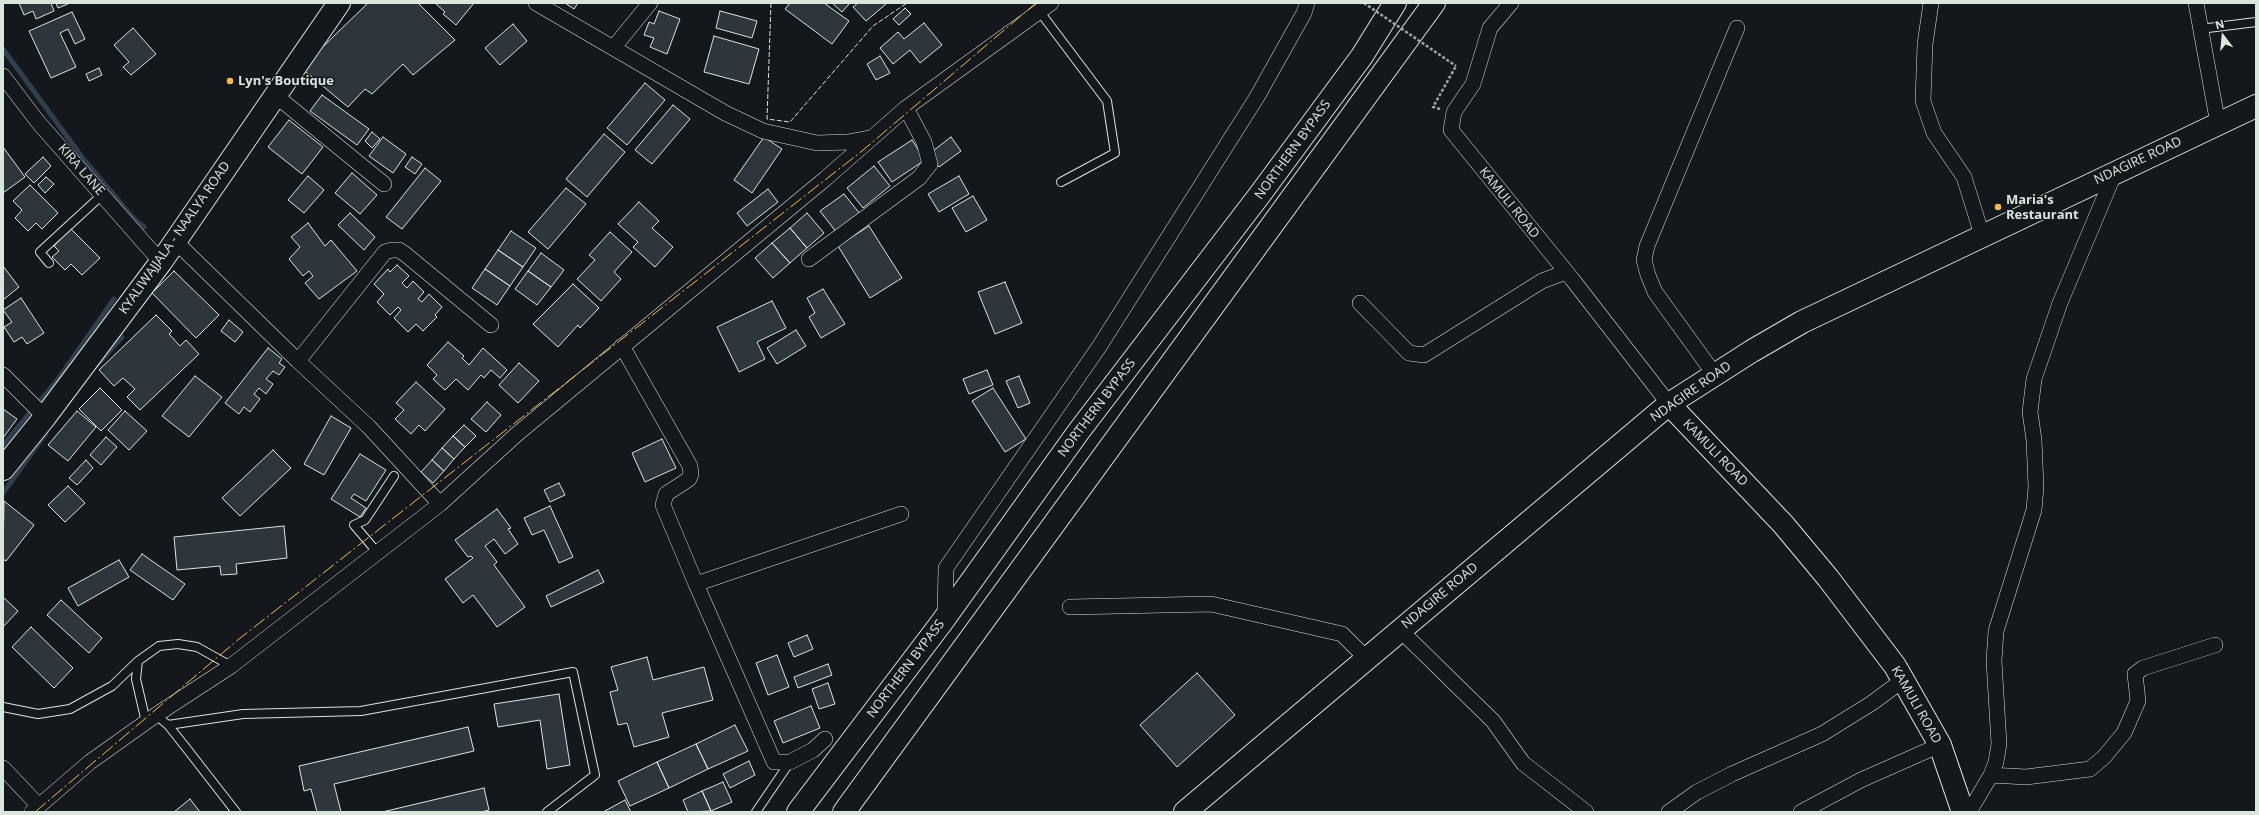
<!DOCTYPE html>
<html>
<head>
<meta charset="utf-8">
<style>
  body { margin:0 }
  #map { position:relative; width:2259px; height:815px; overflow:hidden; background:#14181c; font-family:"Open Sans",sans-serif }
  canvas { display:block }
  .frame { position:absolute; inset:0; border:4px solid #d8e6dc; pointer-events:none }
  .north { position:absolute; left:2203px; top:16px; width:40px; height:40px; -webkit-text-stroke:3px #14181c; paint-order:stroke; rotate:344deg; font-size:11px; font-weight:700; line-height:16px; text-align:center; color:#d8e6dc }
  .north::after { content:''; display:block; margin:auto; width:14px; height:18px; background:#d8e6dc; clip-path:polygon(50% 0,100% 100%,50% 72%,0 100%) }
</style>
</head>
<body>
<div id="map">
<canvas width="2259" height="815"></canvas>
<div class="frame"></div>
<div class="north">N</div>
</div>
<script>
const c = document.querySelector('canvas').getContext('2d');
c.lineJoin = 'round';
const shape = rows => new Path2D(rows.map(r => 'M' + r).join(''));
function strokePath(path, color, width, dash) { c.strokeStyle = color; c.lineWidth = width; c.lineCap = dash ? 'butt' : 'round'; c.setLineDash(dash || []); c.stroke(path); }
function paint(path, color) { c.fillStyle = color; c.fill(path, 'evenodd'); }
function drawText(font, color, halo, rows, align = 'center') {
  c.font = font + ' "Open Sans",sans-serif'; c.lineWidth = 3; c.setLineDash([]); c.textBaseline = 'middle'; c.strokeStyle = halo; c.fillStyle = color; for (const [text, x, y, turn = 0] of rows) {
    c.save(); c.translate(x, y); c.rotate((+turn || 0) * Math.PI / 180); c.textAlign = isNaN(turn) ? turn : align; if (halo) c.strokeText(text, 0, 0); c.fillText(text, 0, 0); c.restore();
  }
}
strokePath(shape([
  [3,49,82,157,134,219,144,227],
  [96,366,122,337],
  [3,445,59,378,114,299],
  [3,493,46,433]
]), '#2f3f4d', 5);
const building = shape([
  [19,3,51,3,54,11,36,19,33,11,24,15,19,3],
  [56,3,67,3,68,4,58,8,56,3],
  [368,3,418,3,455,40,413,75,403,64,372,94,365,89,348,107,301,68,368,3],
  [435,3,474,3,456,25,443,14,445,12,435,3],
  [565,3,578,3,574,9,565,3],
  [790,3,824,3,849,21,832,44,785,9,790,3],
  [832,3,850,3,842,12,832,3],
  [858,3,886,3,886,4,866,21,853,7,858,3],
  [905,8,911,14,899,25,893,19,905,8],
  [659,11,680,19,667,54,650,47,654,38,644,35,649,22,654,24,659,11],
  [720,11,757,21,752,38,716,28,720,11],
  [72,12,85,39,75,44,68,29,60,33,76,67,51,78,29,31,72,12],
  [924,23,942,45,920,63,910,50,893,64,880,48,898,32,904,39,924,23],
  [513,24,527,41,500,65,485,48,513,24],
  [133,28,156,54,131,75,123,67,129,62,114,45,133,28],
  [714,36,759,49,749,84,704,72,714,36],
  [880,56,890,73,876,80,867,64,880,56],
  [99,68,102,75,89,81,86,74,99,68],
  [645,83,665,100,627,145,607,128,645,83],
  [322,95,369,129,357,145,310,111,322,95],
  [673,105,690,119,652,164,635,150,673,105],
  [289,120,323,147,302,174,268,147,289,120],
  [372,132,380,139,372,148,365,141,372,132],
  [604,134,625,152,587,197,566,179,604,134],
  [383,137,406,154,393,173,369,156,383,137],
  [764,137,782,149,752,193,734,180,764,137],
  [951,137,961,151,939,167,929,154,951,137],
  [912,140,925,160,892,182,878,162,912,140],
  [3,147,25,177,3,193,3,147],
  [43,157,51,166,34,183,25,174,43,157],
  [412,157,422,164,415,174,405,167,412,157],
  [874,166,890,186,863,208,847,188,874,166],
  [425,168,441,181,402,229,386,217,425,168],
  [352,173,377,195,360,214,335,193,352,173],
  [308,176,324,190,304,213,288,200,308,176],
  [959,176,969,194,939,212,928,194,959,176],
  [46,177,54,184,45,193,38,185,46,177],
  [30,185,58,213,42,229,36,223,28,231,15,218,22,210,13,201,30,185],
  [566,188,586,204,548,249,528,232,566,188],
  [768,189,778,202,747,226,737,213,768,189],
  [844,194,861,215,837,233,820,211,844,194],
  [973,196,987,220,966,232,952,208,973,196],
  [639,202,659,221,652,228,673,247,655,267,633,247,638,242,618,224,639,202],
  [350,213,375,237,364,250,338,225,350,213],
  [807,213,824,233,807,248,790,228,807,213],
  [308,223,325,246,331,240,357,271,319,299,305,283,313,276,309,271,303,276,289,259,300,247,291,237,308,223],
  [869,226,902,278,870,298,838,246,869,226],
  [790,228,807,248,790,263,772,243,790,228],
  [71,229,100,258,82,275,71,264,65,270,52,257,59,251,54,246,71,229],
  [511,231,536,248,523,267,498,250,511,231],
  [610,232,632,252,614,272,621,279,601,301,577,279,595,260,589,255,610,232],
  [772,243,790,263,773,278,755,258,772,243],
  [498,250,523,267,510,286,485,269,498,250],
  [541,253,564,270,551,287,528,271,541,253],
  [397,265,409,276,402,283,407,288,413,281,424,292,418,299,422,302,429,294,442,307,435,315,437,317,423,331,416,324,408,332,394,318,401,310,398,307,390,315,377,302,384,294,374,284,388,269,390,272,397,265],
  [3,266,19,287,3,300,3,266],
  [485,269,510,286,497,305,472,288,485,269],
  [174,271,219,315,196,338,152,293,174,271],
  [528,271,551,287,537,305,515,289,528,271],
  [1005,282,1022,323,995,334,978,292,1005,282],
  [573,284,599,308,580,328,578,325,558,347,533,324,573,284],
  [823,289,845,324,821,338,809,317,815,313,807,298,823,289],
  [21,298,44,333,27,344,22,337,14,342,4,327,12,322,3,310,21,298],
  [772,301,786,328,757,342,765,359,739,372,717,327,772,301],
  [156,315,172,331,169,334,180,346,186,340,199,354,140,410,127,397,135,389,123,378,114,386,99,370,156,315],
  [229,320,243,332,235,342,221,331,229,320],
  [796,330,806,346,777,364,767,348,796,330],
  [448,342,464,356,462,358,469,365,483,348,507,370,500,378,491,370,484,378,481,375,468,390,456,379,445,390,433,379,437,375,427,365,448,342],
  [268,348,282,359,279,363,285,367,279,375,273,371,266,379,273,384,266,394,259,388,254,394,260,399,250,412,244,407,239,414,225,403,268,348],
  [519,363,539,381,518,403,499,385,519,363],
  [987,370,993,385,969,394,963,379,987,370],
  [195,376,222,397,189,437,162,416,195,376],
  [1019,376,1030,403,1018,408,1006,381,1019,376],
  [416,382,445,409,425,431,419,425,411,434,395,419,404,410,396,403,416,382],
  [100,388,122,410,101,431,79,409,100,388],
  [993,388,1026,439,1005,452,972,401,993,388],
  [487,402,501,415,486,432,471,419,487,402],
  [3,409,17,419,3,438,3,409],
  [77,411,96,427,68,461,48,445,77,411],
  [125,411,147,431,129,450,108,430,125,411],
  [331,416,351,428,324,475,304,464,331,416],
  [464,425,476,436,465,447,453,436,464,425],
  [453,436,465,447,454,459,442,448,453,436],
  [106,437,117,447,101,465,90,455,106,437],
  [662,439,676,468,645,482,632,453,662,439],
  [442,448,454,459,444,471,432,460,442,448],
  [273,450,291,468,240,516,222,498,273,450],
  [360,454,386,470,366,501,354,494,351,498,366,508,360,517,331,499,360,454],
  [86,460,93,468,77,485,69,478,86,460],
  [432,460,444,471,433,483,421,472,432,460],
  [559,483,565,495,550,502,544,490,559,483],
  [68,486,85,503,65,522,48,505,68,486],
  [4,501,34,525,6,561,3,559,4,501],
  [550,506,573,557,559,563,544,530,532,535,524,518,550,506],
  [497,509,511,528,508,529,518,544,505,554,494,539,485,546,497,562,494,565,525,607,497,627,473,595,463,603,445,579,473,558,471,556,468,557,455,540,497,509],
  [284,526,287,558,236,564,237,574,221,575,220,566,177,570,174,537,284,526],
  [142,554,185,584,173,600,130,570,142,554],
  [119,560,129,577,78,606,68,588,119,560],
  [598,570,604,582,551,607,546,596,598,570],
  [3,597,18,611,3,627,3,597],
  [61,600,102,638,89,653,47,615,61,600],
  [31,627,73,668,54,688,12,647,31,627],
  [807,635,813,649,794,657,788,643,807,635],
  [777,655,789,687,768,695,756,663,777,655],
  [647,657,653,680,704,667,713,700,662,713,669,737,634,747,627,723,618,725,610,692,618,690,611,667,647,657],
  [828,664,832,675,798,688,794,677,828,664],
  [1197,673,1235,715,1177,767,1140,725,1197,673],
  [828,683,835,704,819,709,812,689,828,683],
  [559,694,570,765,547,769,540,720,498,727,494,704,559,694],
  [811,706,820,728,783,743,774,721,811,706],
  [735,725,748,751,708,769,696,744,735,725],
  [468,727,474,751,334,784,341,812,317,812,311,789,304,791,299,766,468,727],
  [696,744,708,769,669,788,657,762,696,744],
  [749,761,755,775,730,788,723,774,749,761],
  [657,762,669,788,630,806,618,781,657,762],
  [723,782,732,802,711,811,702,791,723,782],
  [484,788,489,810,481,812,382,812,484,788],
  [702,791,711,811,688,812,683,800,702,791],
  [190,799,200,812,174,812,190,799],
  [625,800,631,812,603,812,625,800]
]);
paint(building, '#2c363c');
strokePath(building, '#d8e6dc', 1);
const lane = shape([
  [1040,12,1107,101,1115,153,1061,182],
  [2200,29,2256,22],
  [49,263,40,252,102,195],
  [377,552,354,525,365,520,394,476],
  [138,661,136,679,146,722],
  [3,707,38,714,70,709,112,686,138,661,159,646,178,644,197,647,231,666],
  [156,715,168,725,187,749,236,812],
  [168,725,243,714,361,711,573,672,595,775,547,812],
  [756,812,790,762]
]);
const street = shape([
  [536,3,725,113,763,131,817,143,848,142,869,138],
  [1511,3,1490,28,1473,84,1454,112,1451,130,1572,279,1669,404],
  [1931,3,1925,44,1923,101,1934,133,1964,177,1982,235],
  [2196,3,2218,124],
  [614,47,650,3],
  [3,76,38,122,161,262],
  [275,95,384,184],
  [174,240,298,361,369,427,440,504],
  [809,259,919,178,930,164,924,142,906,108],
  [1360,303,1409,353,1424,355,1542,281,1566,272],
  [622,346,690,466,691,474,689,479,666,494,663,505,696,584,901,514],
  [298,361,385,252,392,250,399,250,405,254,491,325],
  [3,375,45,417],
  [1715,375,1655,292,1648,275,1644,260,1647,246,1737,28],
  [696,584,774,762,790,762,813,750,825,739],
  [1070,607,1211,604,1342,634,1366,658],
  [945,618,946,568,1099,347,1257,97,1304,13,1307,3],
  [1400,630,1493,721,1523,763,1586,812],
  [3,768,39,806],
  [1991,775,2026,777,2090,769,2104,757,2124,733,2138,701,2135,674,2143,668,2215,645],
  [32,812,90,762,156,715,231,666,440,504,517,434,825,179,906,108,1051,3],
  [1669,812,1697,792,1732,774,1822,734,1872,703,1903,680],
  [1801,812,1861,780,1940,745],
  [1969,812,1991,775,1996,762,1999,744,1994,661,1996,631,2034,510,2036,487,2034,440,2030,412,2034,379,2060,303,2115,172]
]);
const secondary = shape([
  [1669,404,1783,524,1828,578,1895,666,1940,745,1963,812],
  [3,469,45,417,161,262,339,3],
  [1185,812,1669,404,1752,351,1802,322,2256,106]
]);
const highway = shape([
  [798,812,942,622,1079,431,1261,193,1362,56,1395,3],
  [844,812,1434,3]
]);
strokePath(lane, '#d8e6dc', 10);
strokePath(street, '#d8e6dc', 16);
strokePath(secondary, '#d8e6dc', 24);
strokePath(highway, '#d8e6dc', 24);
strokePath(shape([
  [1440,109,1433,107,1456,66]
]), '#9da8a2', 2.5, [3, 2]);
strokePath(lane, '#14181c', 8);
strokePath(street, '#14181c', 15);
strokePath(secondary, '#14181c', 22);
strokePath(highway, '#14181c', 22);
strokePath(shape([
  [1364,3,1456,66]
]), '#9da8a2', 2.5, [3, 2]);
strokePath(shape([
  [771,3,767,119,790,122,873,26,907,3]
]), '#d8e6dc', 1, [5, 2]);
strokePath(shape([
  [35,812,239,639,862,151,1036,3]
]), '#ffb74d', 1, [14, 3, 2, 3]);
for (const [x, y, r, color] of [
  [230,81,4,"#ffb74d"],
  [1998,207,4,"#ffb74d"]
]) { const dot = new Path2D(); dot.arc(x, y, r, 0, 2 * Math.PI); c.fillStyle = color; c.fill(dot); strokePath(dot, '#14181c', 1.5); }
drawText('bold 13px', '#d8e6dc', '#14181c', [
  ["Lyn's Boutique",238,81],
  ["Maria's",2006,200],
  ["Restaurant",2006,215]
], 'left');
drawText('13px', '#d8e6dc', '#14181c', [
  ["NORTHERN BYPASS",1293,150,-54],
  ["NDAGIRE ROAD",2138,161,-25],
  ["KIRA LANE",81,170,49],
  ["KAMULI ROAD",1509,203,51],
  ["KYALIWAJJALA - NAALYA ROAD",175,238,-55],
  ["NDAGIRE ROAD",1691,392,-35],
  ["NORTHERN BYPASS",1097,408,-53],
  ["KAMULI ROAD",1715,453,46],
  ["NDAGIRE ROAD",1440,596,-40],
  ["NORTHERN BYPASS",906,669,-53],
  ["KAMULI ROAD",1916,705,60]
]);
</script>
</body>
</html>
